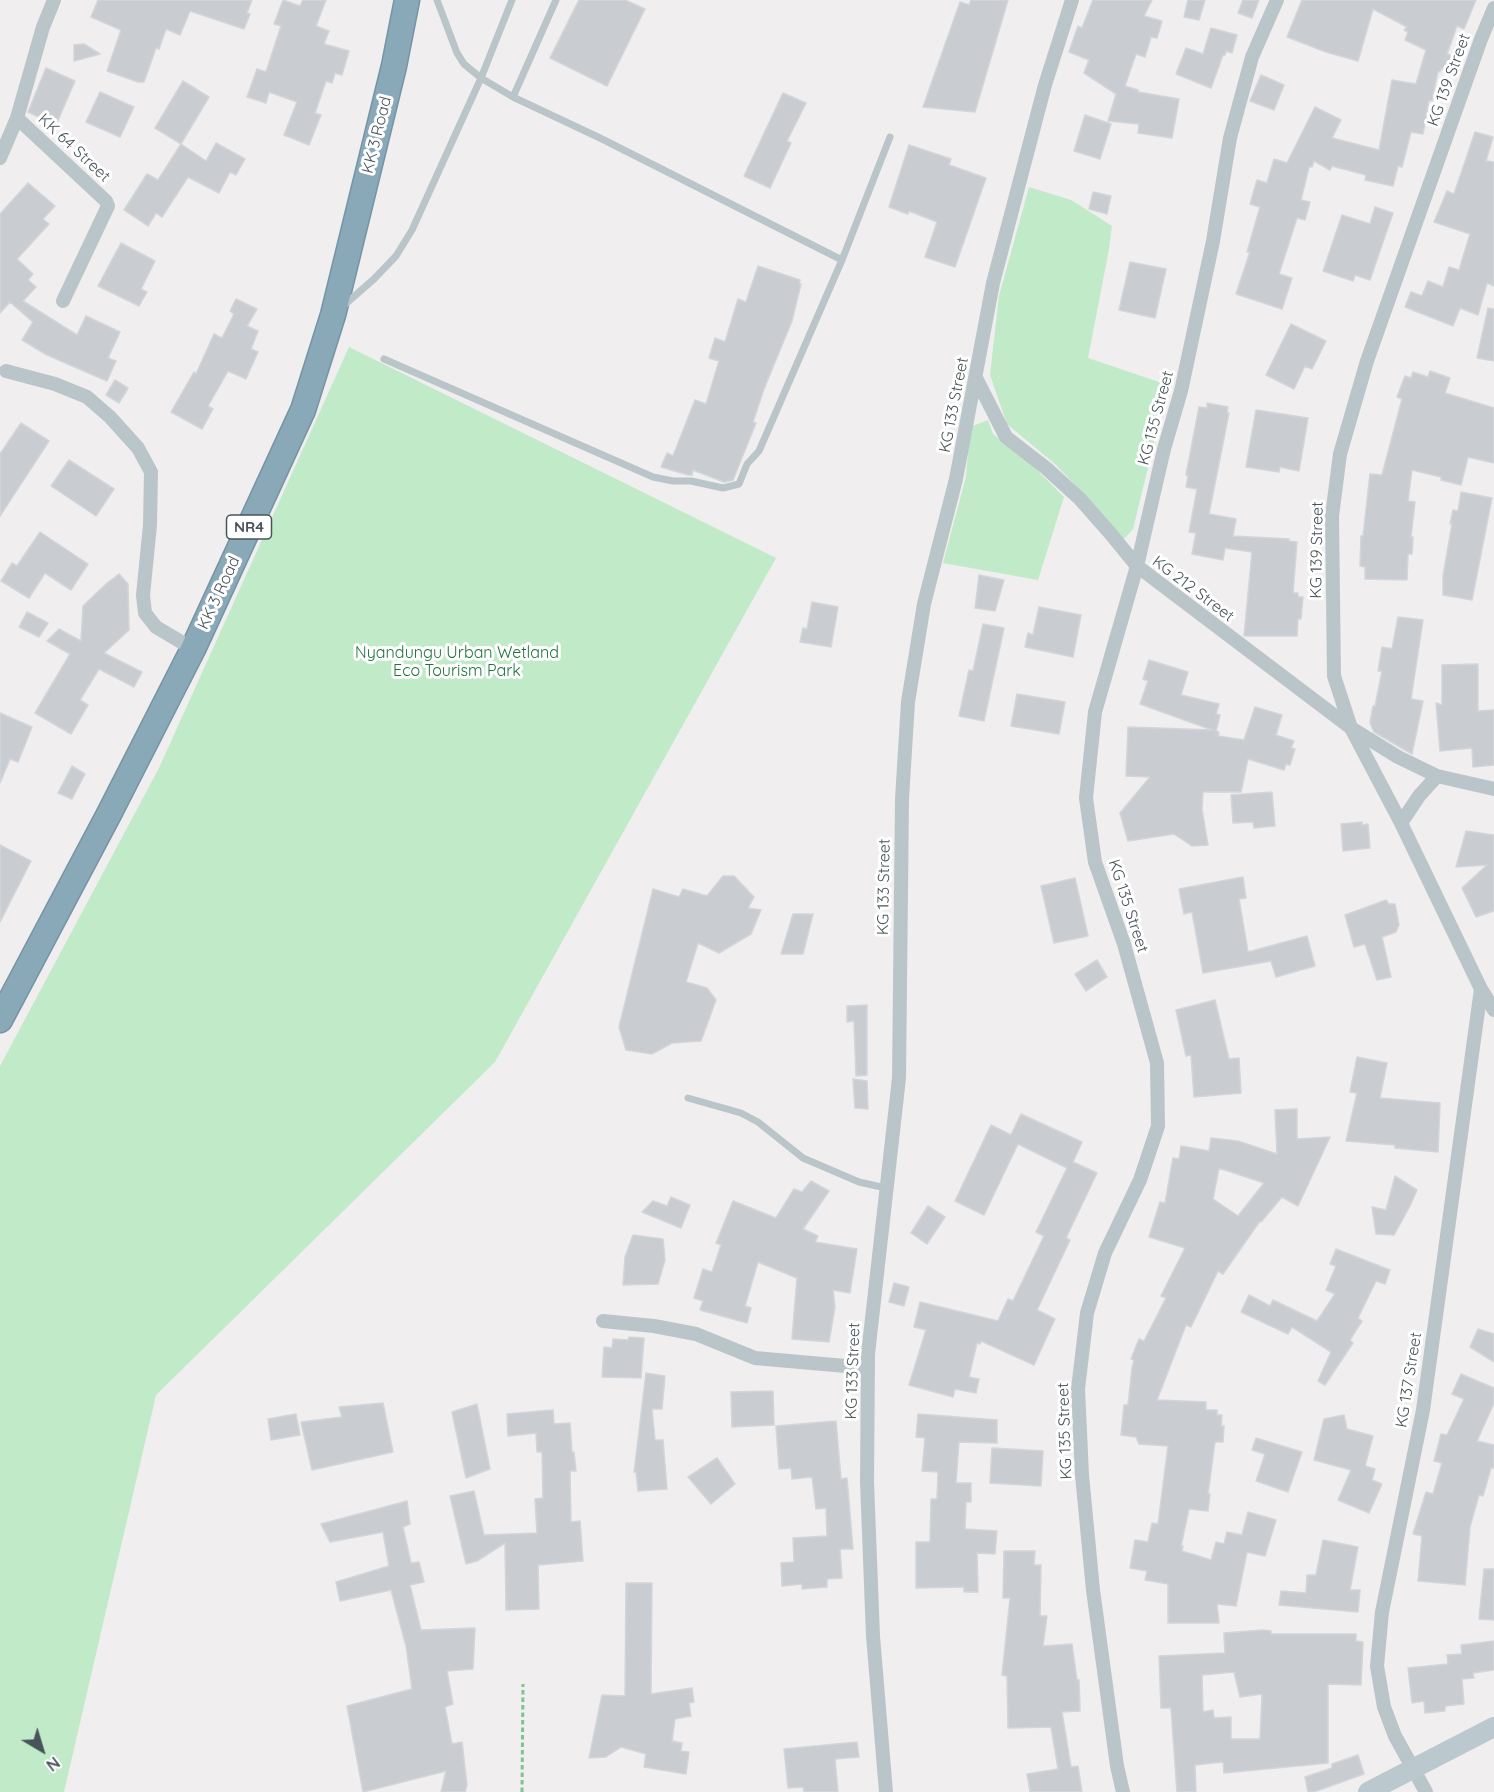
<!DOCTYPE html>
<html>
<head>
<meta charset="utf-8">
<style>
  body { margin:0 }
  #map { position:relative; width:1494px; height:1792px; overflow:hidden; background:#f0eeee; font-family:Quicksand,sans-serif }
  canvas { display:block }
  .north { position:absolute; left:12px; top:1720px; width:60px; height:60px; -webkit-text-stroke:4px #fff; paint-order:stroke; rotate:142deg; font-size:16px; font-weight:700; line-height:24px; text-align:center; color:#485459 }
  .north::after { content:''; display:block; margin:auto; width:21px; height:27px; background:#485459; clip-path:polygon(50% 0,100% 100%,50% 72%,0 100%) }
</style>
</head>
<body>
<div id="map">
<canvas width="1494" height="1792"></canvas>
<div class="north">N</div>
</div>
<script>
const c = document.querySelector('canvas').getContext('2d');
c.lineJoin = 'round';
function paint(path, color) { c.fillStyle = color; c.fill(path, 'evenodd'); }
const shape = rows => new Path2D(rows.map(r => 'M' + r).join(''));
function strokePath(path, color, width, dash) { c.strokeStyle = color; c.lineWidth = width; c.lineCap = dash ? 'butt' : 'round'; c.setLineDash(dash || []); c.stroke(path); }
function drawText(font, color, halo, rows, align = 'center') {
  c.font = font + ' Quicksand,sans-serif'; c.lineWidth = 6; c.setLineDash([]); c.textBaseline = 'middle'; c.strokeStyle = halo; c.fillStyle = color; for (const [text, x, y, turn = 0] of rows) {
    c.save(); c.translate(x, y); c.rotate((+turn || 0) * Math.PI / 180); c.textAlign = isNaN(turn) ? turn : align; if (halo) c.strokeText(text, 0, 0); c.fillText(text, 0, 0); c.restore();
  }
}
paint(shape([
  [1029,187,1071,200,1112,226,1109,249,1088,358,1159,382,1166,394,1133,529,1124,539,1118,535,1097,508,1055,464,1007,424,990,375,999,296],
  [349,347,776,558,495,1062,156,1395,64,1792,0,1792,0,1066,159,768],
  [988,420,993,434,1032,465,1064,497,1038,580,943,563,966,477,970,427]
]), '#c0eac8');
const building = shape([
  [98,0,252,0,247,13,250,14,244,29,190,11,180,35,166,29,159,49,156,48,144,82,138,82,107,71,121,30,91,17,98,0],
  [283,0,300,6,303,0,326,0,316,26,329,31,324,44,349,51,342,75,335,73,332,83,326,81,315,113,321,115,309,145,284,135,297,102,269,92,266,103,247,97,257,69,266,72,281,26,274,24,283,0],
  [579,0,625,0,645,9,607,86,550,58,579,0],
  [971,0,1008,0,975,112,923,107,960,2,969,5,971,0],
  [1093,0,1152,0,1144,16,1162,21,1157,38,1151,37,1145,57,1136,54,1125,86,1138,90,1138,92,1179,99,1172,138,1138,133,1139,124,1108,121,1116,94,1084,73,1089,60,1069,52,1078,26,1082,28,1093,0],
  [1188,0,1205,0,1199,20,1184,17,1188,0],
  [1243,0,1259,0,1252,18,1238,13,1243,0],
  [1302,0,1476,0,1464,29,1457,26,1447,54,1453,56,1448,71,1441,69,1440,72,1438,71,1432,101,1429,100,1423,134,1411,132,1402,167,1398,166,1393,186,1365,180,1366,175,1332,166,1330,170,1314,161,1312,167,1309,167,1301,200,1310,202,1305,220,1297,218,1279,274,1292,278,1282,309,1236,294,1250,252,1247,252,1260,207,1250,204,1257,180,1267,183,1274,159,1287,163,1315,107,1341,120,1332,138,1379,150,1392,80,1416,84,1426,50,1405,40,1408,32,1404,30,1407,27,1373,9,1358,61,1326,52,1287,37,1302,0],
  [1211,28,1237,35,1232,53,1226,51,1225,55,1223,55,1211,88,1176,74,1186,48,1203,54,1211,28],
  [84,44,100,54,74,61,74,45,84,44],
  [46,68,75,81,56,125,28,112,46,68],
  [1261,75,1284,85,1274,110,1250,101,1261,75],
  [183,81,209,97,181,144,155,128,183,81],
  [100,92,134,107,120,137,86,122,100,92],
  [783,93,806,103,787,141,791,143,770,188,744,176,783,93],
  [1085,115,1111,124,1100,159,1074,151,1085,115],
  [1475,132,1493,137,1486,161,1494,162,1494,286,1487,283,1478,315,1460,308,1453,326,1405,307,1411,292,1422,296,1428,281,1443,287,1449,267,1459,270,1470,234,1434,222,1447,191,1454,194,1475,132],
  [216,143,245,159,236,175,230,172,219,193,188,177,162,217,156,213,148,226,124,210,147,174,158,180,181,144,206,161,216,143],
  [909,145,951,159,949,165,986,178,955,267,925,257,937,222,909,211,908,214,889,207,909,145],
  [28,183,55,206,43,219,49,224,17,259,33,274,28,280,36,287,23,301,77,335,86,316,120,332,108,358,116,361,107,381,47,355,22,340,33,322,10,302,0,313,0,214,28,183],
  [1093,192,1111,196,1107,214,1089,209,1093,192],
  [1375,207,1393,213,1370,280,1355,275,1353,281,1323,271,1342,215,1370,224,1375,207],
  [121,243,155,261,141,289,147,292,139,306,98,286,121,243],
  [1130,262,1166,269,1155,318,1119,310,1130,262],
  [758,266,800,280,799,284,801,284,792,321,764,389,753,422,756,423,733,480,724,482,693,470,692,475,688,475,661,467,667,453,673,456,695,400,706,404,719,361,709,358,715,338,725,342,738,299,746,302,758,266],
  [236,299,257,309,247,326,258,331,251,349,258,352,246,379,228,371,208,406,213,409,202,429,171,412,194,372,196,374,214,334,222,338,234,314,230,311,236,299],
  [1488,308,1494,309,1494,361,1477,358,1488,308],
  [1291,324,1326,341,1312,369,1305,366,1294,389,1266,375,1291,324],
  [1430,371,1450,378,1445,393,1494,408,1494,463,1468,457,1461,485,1441,480,1441,477,1412,470,1408,501,1415,502,1411,537,1413,537,1412,554,1408,554,1407,580,1365,579,1365,567,1360,566,1361,536,1363,536,1370,474,1382,475,1402,399,1397,397,1405,376,1411,378,1413,372,1428,377,1430,371],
  [115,380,128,388,119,403,106,395,115,380],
  [1207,403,1228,407,1227,413,1229,413,1209,514,1236,519,1233,536,1289,539,1289,541,1297,542,1293,593,1298,593,1298,597,1303,597,1301,619,1298,619,1297,636,1244,636,1252,552,1225,548,1223,560,1192,554,1196,533,1189,532,1197,489,1186,487,1188,476,1186,475,1199,407,1207,408,1207,403],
  [1256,410,1308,418,1299,471,1280,467,1279,472,1246,467,1256,410],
  [21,423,49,441,0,516,0,454,21,423],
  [69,460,114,489,96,516,51,486,69,460],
  [1461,492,1492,498,1472,600,1443,595,1443,576,1452,524,1450,524,1453,510,1458,511,1461,492],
  [40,532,88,564,71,590,45,573,29,598,1,581,12,563,17,566,40,532],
  [119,574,128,584,129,630,104,653,142,672,134,687,99,669,80,700,88,705,71,734,35,713,70,654,47,641,59,629,81,641,83,606,106,584,119,574],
  [979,575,1004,580,995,611,975,608,979,575],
  [812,602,838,607,831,647,800,642,803,628,807,629,812,602],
  [1039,607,1081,615,1073,657,1025,647,1028,633,1033,635,1039,607],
  [27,612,48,623,39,637,19,627,27,612],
  [1398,617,1423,620,1411,699,1423,701,1412,754,1374,732,1370,723,1373,706,1375,706,1382,671,1378,671,1382,647,1392,649,1398,617],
  [983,624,1004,628,984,721,959,716,969,670,973,671,983,624],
  [1149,660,1188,672,1181,695,1219,704,1216,714,1220,715,1216,731,1219,732,1218,736,1244,740,1255,707,1282,715,1276,735,1294,741,1291,748,1295,749,1290,765,1286,764,1284,770,1248,759,1241,792,1203,792,1202,809,1208,845,1192,846,1174,834,1128,841,1120,813,1150,777,1126,776,1128,727,1212,730,1140,704,1148,681,1143,679,1149,660],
  [1478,664,1478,711,1494,710,1494,765,1473,767,1472,748,1440,751,1436,703,1442,705,1442,665,1478,664],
  [1017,694,1065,702,1059,734,1011,726,1017,694],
  [0,713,32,727,18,762,10,759,0,783,0,713],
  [72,766,85,774,72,799,58,793,72,766],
  [1272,792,1275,826,1254,828,1253,822,1233,823,1231,795,1272,792],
  [1362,822,1362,825,1368,824,1370,848,1343,851,1341,824,1362,822],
  [1466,831,1494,835,1494,911,1476,917,1462,888,1487,865,1456,867,1466,831],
  [0,845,31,861,0,922,0,845],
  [723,876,734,876,754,897,748,908,761,910,751,934,719,953,698,943,686,982,707,988,716,1000,701,1041,672,1043,652,1054,626,1050,619,1027,653,889,679,897,683,889,707,896,723,876],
  [1243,877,1246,898,1239,899,1248,952,1307,936,1315,966,1276,977,1271,961,1203,973,1192,912,1184,914,1179,889,1243,877],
  [1075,878,1088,936,1054,943,1041,886,1075,878],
  [1386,900,1389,904,1395,904,1399,925,1396,932,1382,937,1391,977,1377,980,1365,944,1354,947,1345,915,1386,900],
  [793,914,813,914,803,954,781,954,793,914],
  [1097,960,1107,977,1086,991,1075,974,1097,960],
  [1215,1000,1229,1059,1239,1058,1241,1093,1194,1097,1191,1055,1186,1056,1176,1010,1215,1000],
  [867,1005,867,1075,856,1076,854,1021,847,1022,847,1006,867,1005],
  [1357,1057,1387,1063,1380,1098,1440,1103,1438,1152,1395,1148,1395,1145,1346,1141,1357,1093,1350,1092,1357,1057],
  [853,1079,867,1081,868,1109,855,1108,853,1079],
  [1297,1109,1297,1139,1330,1137,1298,1206,1282,1197,1261,1222,1260,1221,1223,1274,1218,1271,1191,1327,1186,1325,1157,1400,1206,1402,1206,1410,1217,1410,1217,1415,1222,1415,1221,1426,1224,1426,1223,1442,1215,1442,1208,1494,1210,1494,1208,1511,1189,1509,1181,1546,1183,1546,1182,1551,1211,1560,1216,1542,1224,1544,1227,1532,1242,1535,1248,1512,1276,1520,1265,1556,1247,1552,1236,1606,1217,1604,1219,1623,1168,1623,1168,1584,1145,1580,1147,1571,1130,1568,1135,1540,1148,1542,1152,1523,1158,1524,1168,1446,1139,1444,1136,1437,1121,1435,1124,1405,1128,1405,1132,1368,1134,1360,1131,1359,1139,1339,1144,1341,1166,1298,1161,1296,1185,1248,1149,1237,1160,1202,1165,1203,1173,1158,1179,1159,1181,1146,1209,1151,1211,1138,1238,1141,1277,1154,1275,1110,1297,1109],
  [1219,1168,1264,1183,1238,1216,1213,1199,1219,1168],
  [1021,1114,1082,1142,1073,1162,1097,1173,1066,1238,1070,1240,1037,1310,1055,1319,1034,1365,981,1341,980,1344,977,1343,969,1377,979,1379,976,1393,955,1389,953,1397,909,1385,926,1330,914,1327,920,1302,998,1321,1008,1299,1013,1301,1044,1236,1036,1232,1067,1168,1018,1144,984,1215,955,1201,991,1125,1011,1135,1021,1114],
  [1395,1176,1417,1190,1410,1206,1394,1235,1376,1234,1372,1207,1386,1210,1395,1176],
  [811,1181,829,1191,803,1229,818,1236,815,1242,857,1249,850,1293,833,1290,835,1307,829,1342,792,1339,797,1278,758,1262,745,1306,751,1308,747,1323,700,1310,703,1301,694,1298,703,1269,712,1272,721,1245,716,1243,733,1201,776,1218,794,1189,802,1192,811,1181],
  [671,1197,690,1205,681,1228,642,1212,653,1201,667,1206,671,1197],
  [928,1206,945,1217,927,1244,911,1233,928,1206],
  [633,1235,663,1239,665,1260,658,1284,623,1285,625,1257,633,1235],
  [1336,1249,1390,1270,1385,1284,1376,1281,1358,1318,1362,1321,1350,1340,1353,1343,1325,1385,1318,1381,1331,1352,1292,1327,1288,1334,1241,1312,1249,1295,1270,1306,1273,1300,1317,1321,1335,1294,1326,1290,1336,1266,1330,1264,1336,1249],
  [894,1283,909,1287,904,1306,889,1302,894,1283],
  [1478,1329,1494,1334,1494,1362,1470,1347,1478,1329],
  [629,1337,644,1338,641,1378,602,1377,604,1347,612,1348,613,1339,628,1340,629,1337],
  [646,1373,665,1376,662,1409,652,1409,655,1440,663,1440,667,1489,638,1491,636,1472,634,1472,646,1373],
  [1461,1374,1494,1388,1494,1403,1477,1441,1494,1445,1494,1468,1491,1468,1483,1496,1479,1495,1470,1527,1465,1585,1418,1581,1422,1536,1413,1534,1426,1492,1433,1494,1442,1463,1434,1461,1441,1434,1447,1435,1464,1399,1452,1394,1461,1374],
  [773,1391,774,1425,732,1427,731,1392,773,1391],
  [383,1403,393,1452,312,1470,301,1422,342,1417,339,1407,383,1403],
  [477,1404,490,1469,466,1478,452,1412,477,1404],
  [553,1410,554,1424,570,1423,572,1452,574,1452,576,1471,570,1471,571,1522,580,1521,583,1561,538,1565,539,1609,506,1610,505,1543,477,1561,466,1564,450,1496,474,1491,484,1535,537,1533,535,1499,543,1498,542,1452,537,1452,536,1433,508,1436,507,1414,553,1410],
  [296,1414,300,1435,271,1440,268,1419,296,1414],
  [918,1414,997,1420,997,1443,959,1442,956,1483,971,1483,971,1502,966,1502,965,1529,997,1531,995,1554,977,1553,978,1592,964,1592,964,1587,916,1588,916,1542,930,1542,931,1499,937,1499,938,1472,922,1471,925,1438,916,1437,918,1414],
  [1344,1415,1347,1429,1373,1436,1365,1466,1375,1469,1372,1480,1382,1484,1369,1513,1338,1500,1351,1470,1314,1460,1324,1419,1344,1415],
  [836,1421,841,1479,847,1478,853,1549,840,1549,842,1578,827,1579,827,1587,802,1589,802,1584,782,1586,781,1563,794,1562,793,1538,827,1536,826,1508,816,1509,812,1477,792,1479,791,1468,779,1469,776,1426,836,1421],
  [1256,1438,1302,1452,1288,1492,1256,1481,1265,1454,1252,1450,1256,1438],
  [992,1448,1043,1451,1041,1486,990,1483,992,1448],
  [717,1458,735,1484,711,1504,688,1477,717,1458],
  [407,1501,410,1524,403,1527,411,1563,419,1562,424,1582,410,1585,421,1630,475,1628,473,1669,447,1671,453,1704,445,1707,452,1744,462,1742,467,1785,465,1792,441,1792,446,1771,363,1792,347,1706,412,1689,406,1646,391,1590,340,1601,336,1582,389,1566,383,1532,330,1542,321,1524,407,1501],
  [1323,1540,1358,1547,1350,1590,1360,1590,1358,1612,1279,1605,1281,1591,1306,1593,1307,1575,1316,1575,1323,1540],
  [1004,1551,1035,1551,1034,1565,1041,1565,1040,1616,1047,1616,1043,1646,1072,1644,1077,1680,1079,1680,1080,1711,1062,1712,1071,1767,1078,1766,1082,1792,1030,1792,1027,1774,1058,1769,1051,1727,1008,1728,1007,1676,1002,1675,1010,1598,1003,1598,1004,1551],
  [1484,1569,1494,1569,1494,1620,1479,1619,1484,1569],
  [626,1583,652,1583,651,1694,692,1688,694,1702,689,1703,691,1716,675,1719,672,1741,682,1743,681,1751,689,1752,686,1774,644,1767,646,1754,621,1747,606,1757,589,1758,602,1695,625,1696,626,1583],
  [1262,1630,1271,1631,1271,1634,1356,1634,1356,1641,1363,1642,1361,1685,1328,1684,1328,1763,1224,1773,1223,1762,1195,1765,1196,1792,1177,1792,1171,1708,1161,1708,1159,1656,1225,1653,1224,1633,1262,1630],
  [1234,1672,1240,1697,1262,1694,1260,1739,1231,1739,1231,1717,1214,1718,1213,1710,1203,1712,1202,1675,1234,1672],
  [1494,1641,1494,1670,1473,1673,1474,1678,1462,1679,1464,1704,1445,1706,1445,1711,1425,1713,1424,1701,1412,1703,1408,1668,1448,1664,1447,1655,1462,1654,1461,1645,1494,1641],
  [857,1742,859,1757,835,1759,838,1792,804,1792,803,1787,788,1788,784,1749,857,1742],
  [1358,1755,1364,1774,1314,1792,1308,1792,1305,1777,1332,1768,1332,1764,1358,1755]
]);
paint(building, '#c9ccd0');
strokePath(building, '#d2d5d9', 1.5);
const highway = shape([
  [0,1020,109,814,193,649,303,410,333,315,394,66,407,0]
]);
strokePath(highway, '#7594a4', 27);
strokePath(shape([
  [522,1792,523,1684]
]), '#7bc593', 3, [4.5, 3]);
strokePath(shape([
  [437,0,457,53,464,64,481,78,512,0],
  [513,97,556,0],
  [342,307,374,279,396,256,412,230,481,78,513,97,600,138,842,260],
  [384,359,653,477,673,481,691,481,723,488,739,484,747,464,759,451,842,260,890,137],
  [688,1098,741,1113,758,1122,803,1158,859,1182,886,1188]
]), '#bac5c9', 7);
strokePath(shape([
  [1494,8,1481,39,1367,361,1340,454,1332,516,1334,676,1351,728,1401,823,1481,989,1494,1010],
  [17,118,106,201,108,206,63,301],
  [0,158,17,118,43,27,54,0],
  [6,371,55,384,87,397,110,417,138,448,151,472,150,525,143,595,145,613,156,627,193,649],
  [976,378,1006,437,1046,468,1080,499,1110,533,1137,566,1351,728,1398,757,1437,776,1494,789],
  [1401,823,1419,796,1437,776],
  [603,1321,654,1326,696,1334,755,1358,868,1368],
  [886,1792,873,1636,867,1482,868,1354,899,1078,902,799,908,702,924,604,956,479,993,283,1045,85,1072,0],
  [1123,1792,1117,1766,1093,1590,1082,1475,1078,1389,1087,1313,1105,1253,1140,1180,1158,1126,1157,1063,1124,944,1095,862,1086,798,1095,712,1137,566,1164,449,1181,391,1213,241,1230,138,1252,57,1277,0],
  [1426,1792,1395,1736,1384,1707,1377,1666,1382,1612,1423,1410,1481,989]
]), '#bac5c9', 14);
strokePath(shape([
  [1368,1792,1494,1727]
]), '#bbc8ce', 20);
strokePath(highway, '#8aa9b8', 24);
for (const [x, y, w] of [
  [249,527,45]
]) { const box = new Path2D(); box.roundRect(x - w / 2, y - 12, w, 24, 4.5); c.fillStyle = '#fff'; c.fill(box); strokePath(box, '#485459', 1.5); }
drawText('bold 15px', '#485459', null, [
  ["NR4",249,527]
]);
drawText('16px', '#485459', '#fff', [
  ["KG 139 Street",1449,80,-70],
  ["KK 3 Road",377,135,-76],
  ["KK 64 Street",74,148,43],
  ["KG 133 Street",954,405,-79],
  ["KG 135 Street",1156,418,-75],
  ["KG 139 Street",1317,550,-89],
  ["KG 212 Street",1193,589,37],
  ["KK 3 Road",219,593,-65],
  ["KG 133 Street",884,887,-89],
  ["KG 135 Street",1128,906,72],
  ["KG 133 Street",853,1371,-88],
  ["KG 137 Street",1409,1380,-81],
  ["KG 135 Street",1065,1431,-92]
]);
drawText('16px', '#20733a', '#fff', [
  ["Nyandungu Urban Wetland",457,653],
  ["Eco Tourism Park",457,671]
]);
</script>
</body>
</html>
